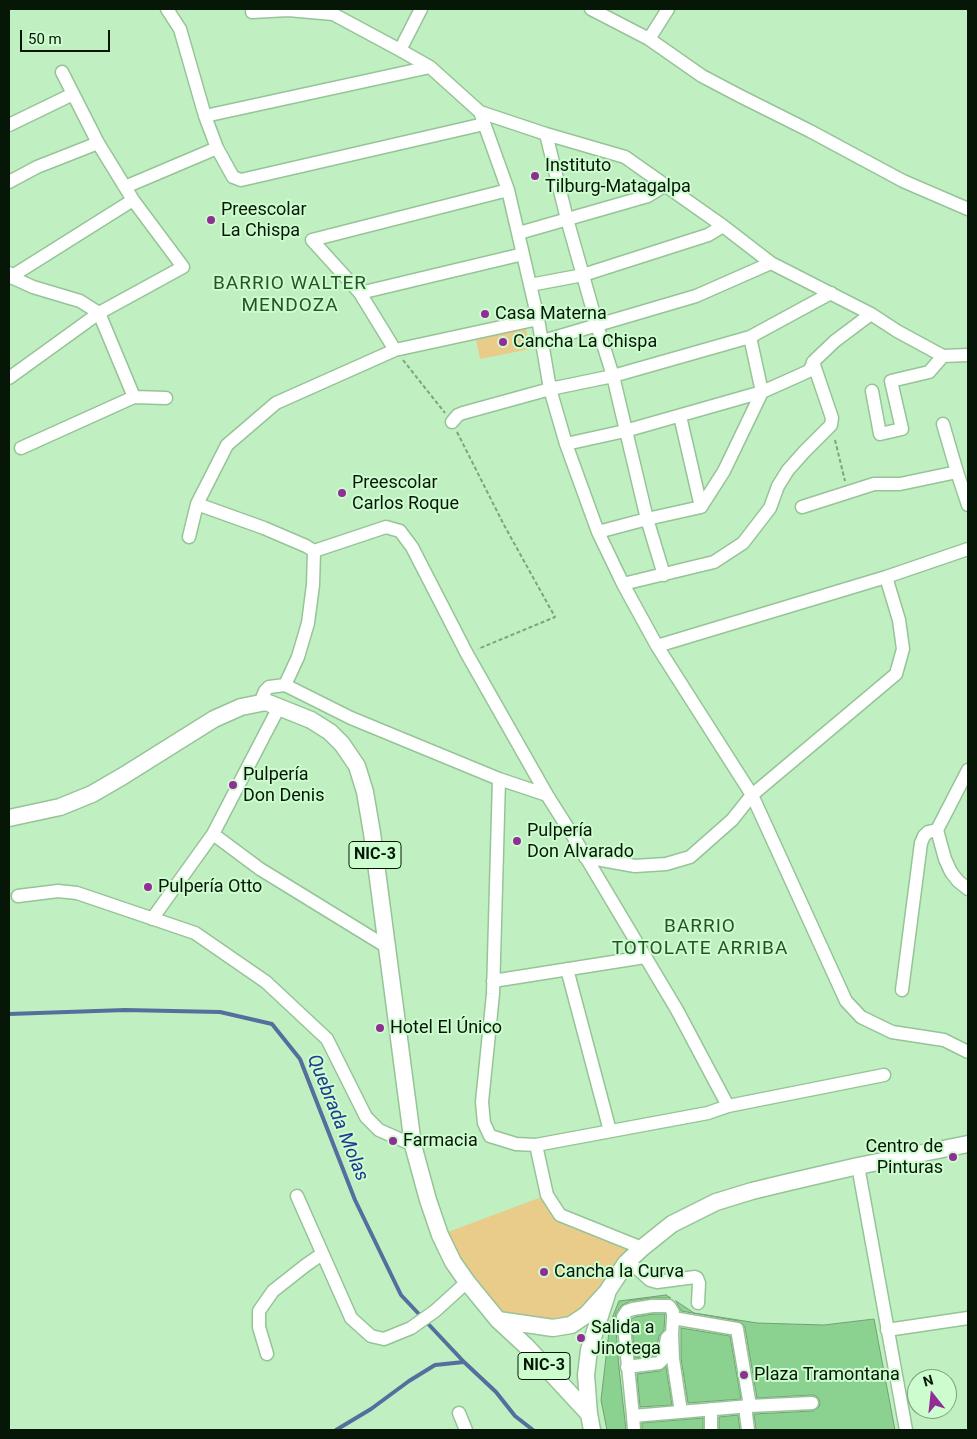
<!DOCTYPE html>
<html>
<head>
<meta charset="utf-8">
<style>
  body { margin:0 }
  #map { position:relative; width:977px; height:1439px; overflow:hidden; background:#c0efc1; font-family:Roboto,sans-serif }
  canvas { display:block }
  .frame { position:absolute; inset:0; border:10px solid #061707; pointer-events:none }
  .north { position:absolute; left:907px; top:1369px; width:50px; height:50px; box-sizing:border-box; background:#cdfdce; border:1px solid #7da17e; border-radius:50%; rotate:344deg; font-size:14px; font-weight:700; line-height:20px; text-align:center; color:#061707 }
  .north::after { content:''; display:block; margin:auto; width:18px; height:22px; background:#902e96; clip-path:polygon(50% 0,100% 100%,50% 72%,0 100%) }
  .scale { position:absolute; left:20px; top:30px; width:90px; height:22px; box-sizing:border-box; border:2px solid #061707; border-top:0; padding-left:6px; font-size:15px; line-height:18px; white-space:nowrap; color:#061707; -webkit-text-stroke:4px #cdfdce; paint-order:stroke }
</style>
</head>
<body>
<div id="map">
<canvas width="977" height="1439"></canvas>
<div class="frame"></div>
<div class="north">N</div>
<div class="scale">50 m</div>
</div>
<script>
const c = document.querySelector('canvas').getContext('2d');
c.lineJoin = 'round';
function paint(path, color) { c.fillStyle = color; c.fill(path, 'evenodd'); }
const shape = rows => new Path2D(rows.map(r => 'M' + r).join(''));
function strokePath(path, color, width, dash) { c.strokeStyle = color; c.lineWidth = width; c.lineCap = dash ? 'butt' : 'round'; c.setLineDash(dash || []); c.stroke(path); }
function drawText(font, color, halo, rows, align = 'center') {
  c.font = font + ' Roboto,sans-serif'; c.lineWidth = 4; c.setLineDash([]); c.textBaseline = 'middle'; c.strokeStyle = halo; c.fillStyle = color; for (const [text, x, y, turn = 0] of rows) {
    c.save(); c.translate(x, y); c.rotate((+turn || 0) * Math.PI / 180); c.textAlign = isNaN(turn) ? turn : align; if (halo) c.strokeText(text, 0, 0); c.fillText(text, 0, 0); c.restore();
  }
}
paint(shape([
  [525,324,530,349,480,359,475,335],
  [547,1195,560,1215,642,1248,571,1325,498,1320,440,1235]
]), '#e9cb8a');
strokePath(shape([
  [9,1014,125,1010,220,1012,272,1024,300,1059,355,1200,401,1295,464,1362,496,1392,515,1416,533,1430],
  [336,1430,371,1409,409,1381,435,1365,464,1362]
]), '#546f9e', 4);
const building = shape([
  [666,1295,671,1298,652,1298,630,1301,621,1306,616,1313,615,1318,619,1368,626,1430,607,1430,601,1400,610,1323,619,1301,666,1295],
  [676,1301,694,1313,757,1323,824,1325,874,1319,895,1430,756,1430,754,1414,813,1411,819,1407,820,1403,819,1399,816,1396,812,1395,757,1398,745,1328,743,1324,738,1321,681,1311,676,1301],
  [653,1314,665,1314,664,1330,659,1336,655,1355,635,1358,631,1319,635,1317,653,1314],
  [681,1328,730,1336,741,1399,688,1403,681,1358,681,1328],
  [666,1367,672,1405,640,1407,637,1374,660,1371,666,1367],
  [738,1415,740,1430,719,1430,719,1417,738,1415],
  [703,1418,703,1430,642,1430,642,1423,703,1418]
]);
paint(building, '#8bd18f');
strokePath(building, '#73a076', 1);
const minor = shape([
  [167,9,180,29,205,116,217,148,233,177,241,180,484,124],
  [421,9,400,50,430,67,480,112,508,190,538,319,550,389,566,444,598,532,623,584,657,646,752,795,846,1001,861,1017,892,1032,944,1040,968,1052],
  [591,9,649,39,702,76,740,96,810,131,903,181,968,209],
  [252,12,288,10,333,14,400,50],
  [649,39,668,9],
  [480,112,546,134,625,157,723,226,771,263,871,314,897,331,943,356,968,355],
  [205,116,430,67],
  [9,125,73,94],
  [546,134,567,219,597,325,613,376,647,519,664,575],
  [9,182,37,167,98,143],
  [125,187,217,148],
  [519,233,648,196,664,186],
  [9,273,11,277,33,287,80,301,99,313,134,397],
  [9,278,133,200],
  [530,285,583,275,708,235,723,226],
  [360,293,523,254],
  [543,341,696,296,771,263],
  [395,350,360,293,312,240,508,190],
  [9,378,99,313,183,267,133,200,98,143,62,72],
  [872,391,880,434,902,429,891,381,929,372,943,356],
  [680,416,701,507],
  [452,422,458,415,463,413,550,389,613,376,750,337,831,293],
  [943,424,957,472,968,505],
  [566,444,625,431,762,392,809,371,815,360,835,341,871,314],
  [21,448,134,397,166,398],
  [197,504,264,528,306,546,314,551,313,585,308,623,298,657,285,685,269,687,265,691,260,703],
  [802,507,874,484,900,484,957,472],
  [598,532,647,519,701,507,724,471,762,392,750,337],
  [189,537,197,504,227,445,276,403,395,350,538,319],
  [314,551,386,527,400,531,412,547,467,654,547,795,578,844,677,1010,728,1106],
  [623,584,714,562,743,543,770,508,778,486,788,470,805,451,831,425,832,418,829,409,813,362],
  [657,646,886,577,968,549],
  [285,685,351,718,499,779,547,795],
  [279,707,213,834,260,869,387,947],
  [968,770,937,830,945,859,951,872,958,881,968,889],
  [499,779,493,994,482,1102,484,1123,490,1136,516,1144,536,1145,708,1113,728,1106,884,1075],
  [585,857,635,866,666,864,690,857,732,820,752,795,896,674,903,649,899,620,886,577],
  [18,896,58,891,77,893,195,933,266,982,327,1039,366,1117,379,1130,413,1145],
  [152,919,213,834],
  [567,969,610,1131],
  [493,981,645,957],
  [902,990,921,843,924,836,928,832,937,830],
  [536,1145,547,1195,560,1215,642,1248],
  [858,1166,906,1430],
  [297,1196,351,1318,371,1336,384,1339,411,1328,435,1311,467,1282],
  [626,1263,639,1270,650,1280,657,1282,695,1277,697,1278,699,1283,698,1303],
  [652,1306,669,1306,673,1312,673,1318,737,1329,750,1406,633,1416,623,1317,627,1311,633,1309,652,1306],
  [673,1318,672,1334,673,1359,681,1412],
  [887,1330,968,1318],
  [267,1354,259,1327,259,1311,273,1291,306,1265,322,1254],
  [627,1367,659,1363,663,1359,667,1338,669,1336],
  [745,1406,748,1430],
  [750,1406,812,1403],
  [459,1413,466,1430],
  [633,1416,634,1430],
  [711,1430,711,1409]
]);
const major = shape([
  [9,818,60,807,92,794,123,776,214,719,241,707,266,702,311,720,330,732,342,744,357,766,365,792,372,833,413,1145,428,1200,440,1235,453,1262,467,1282,498,1320,526,1346,589,1414],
  [498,1320,553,1328,571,1325,586,1315,607,1292,626,1263,642,1248,672,1224,716,1202,752,1191,785,1183,858,1166,968,1144],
  [592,1430,589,1414,586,1375,589,1350,607,1294]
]);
strokePath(minor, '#96c498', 15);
strokePath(major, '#96c498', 19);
strokePath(shape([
  [403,360,445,413],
  [457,432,504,525,555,617,478,649],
  [835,440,845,481]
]), '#7ea37f', 2, [4, 2.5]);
strokePath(minor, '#fff', 12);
strokePath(major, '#fff', 16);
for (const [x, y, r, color] of [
  [535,176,5,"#902e96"],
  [211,220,5,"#902e96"],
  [485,314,5,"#902e96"],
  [503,342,5,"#902e96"],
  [342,493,5,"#902e96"],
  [233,785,5,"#902e96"],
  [517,841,5,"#902e96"],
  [148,887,5,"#902e96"],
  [380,1028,5,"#902e96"],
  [393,1141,5,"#902e96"],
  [953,1157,5,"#902e96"],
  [544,1272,5,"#902e96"],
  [581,1338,5,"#902e96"],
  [744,1375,5,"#902e96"]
]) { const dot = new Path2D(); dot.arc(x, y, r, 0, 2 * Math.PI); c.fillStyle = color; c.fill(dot); strokePath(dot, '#cdfdce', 2); }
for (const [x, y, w] of [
  [375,855,52],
  [544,1366,52]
]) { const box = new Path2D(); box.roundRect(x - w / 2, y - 13.5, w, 27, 4); c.fillStyle = '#cdfdce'; c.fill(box); strokePath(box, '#061707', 1); }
drawText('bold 16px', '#061707', null, [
  ["NIC-3",375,855],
  ["NIC-3",544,1366]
]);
drawText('18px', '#061707', '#cdfdce', [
  ["Instituto",545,166],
  ["Tilburg-Matagalpa",545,187],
  ["Preescolar",221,210],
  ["La Chispa",221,231],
  ["Casa Materna",495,314],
  ["Cancha La Chispa",513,342],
  ["Preescolar",352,483],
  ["Carlos Roque",352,504],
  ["Pulpería",243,775],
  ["Don Denis",243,796],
  ["Pulpería",527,831],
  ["Don Alvarado",527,852],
  ["Pulpería Otto",158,887],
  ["Hotel El Único",390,1028],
  ["Farmacia",403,1141],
  ["Centro de",943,1147,"right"],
  ["Pinturas",943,1168,"right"],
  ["Cancha la Curva",554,1272],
  ["Salida a",591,1328],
  ["Jinotega",591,1349],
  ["Plaza Tramontana",754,1375]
], 'left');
c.letterSpacing = '1px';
drawText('19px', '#28522c', '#cdfdce', [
  ["BARRIO WALTER",290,284],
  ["MENDOZA",290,306],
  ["BARRIO",700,927],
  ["TOTOLATE ARRIBA",700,949]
]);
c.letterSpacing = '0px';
drawText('italic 19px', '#1d3a90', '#cdfdce', [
  ["Quebrada Molas",337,1118,68]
]);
</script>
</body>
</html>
